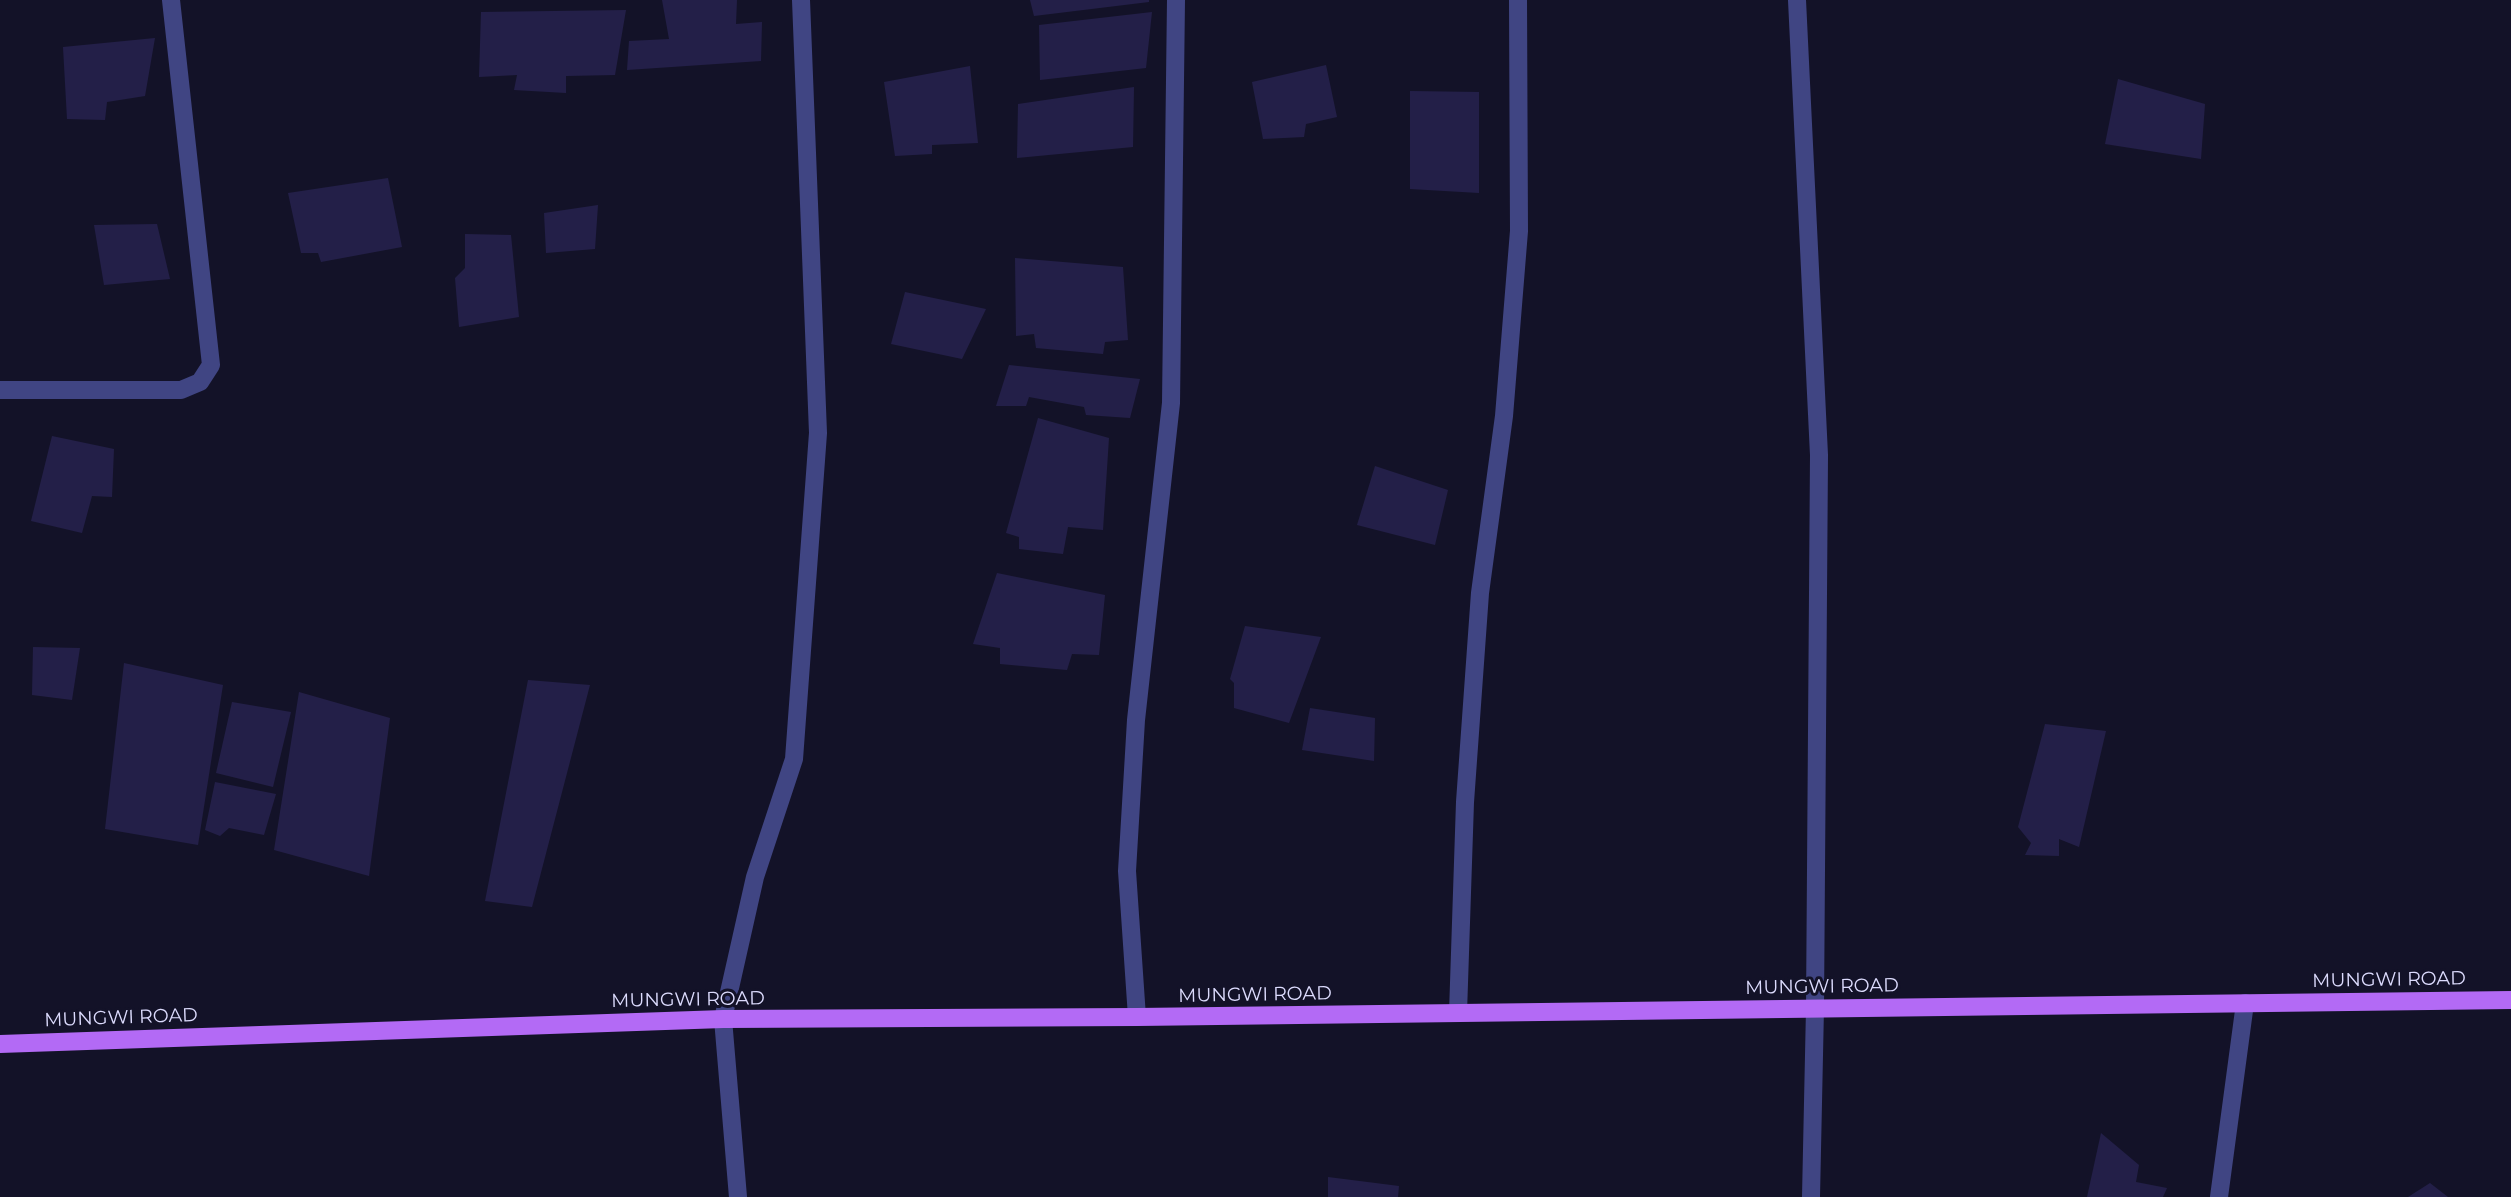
<!DOCTYPE html>
<html>
<head>
<meta charset="utf-8">
<style>
  body { margin:0 }
  canvas { display:block; background:#131228 }
</style>
</head>
<body>
<canvas width="2511" height="1197"></canvas>
<script>
const c = document.querySelector('canvas').getContext('2d');
c.lineJoin = 'round';
function paint(path, color) { c.fillStyle = color; c.fill(path, 'evenodd'); }
const shape = rows => new Path2D(rows.map(r => 'M' + r).join(''));
function strokePath(path, color, width, dash) { c.strokeStyle = color; c.lineWidth = width; c.lineCap = dash ? 'butt' : 'round'; c.setLineDash(dash || []); c.stroke(path); }
function drawText(font, color, halo, rows, align = 'center') {
  c.font = font + ' Montserrat,sans-serif'; c.lineWidth = 6; c.setLineDash([]); c.textBaseline = 'middle'; c.strokeStyle = halo; c.fillStyle = color; for (const [text, x, y, turn = 0] of rows) {
    c.save(); c.translate(x, y); c.rotate((+turn || 0) * Math.PI / 180); c.textAlign = isNaN(turn) ? turn : align; if (halo) c.strokeText(text, 0, 0); c.fillText(text, 0, 0); c.restore();
  }
}
paint(shape([
  [662,0,737,0,736,24,762,22,761,61,627,70,629,41,669,39],
  [1030,0,1149,0,1149,2,1034,16],
  [626,10,615,75,566,76,566,93,514,90,517,75,479,77,481,12],
  [1152,12,1146,68,1040,80,1039,25],
  [155,38,145,96,107,102,105,120,67,119,63,47],
  [1326,65,1337,117,1306,124,1304,137,1263,139,1252,82],
  [970,66,978,143,932,145,932,154,895,156,884,82],
  [2118,79,2205,104,2201,159,2105,144],
  [1134,87,1133,147,1017,158,1018,104],
  [1410,91,1479,92,1479,193,1410,189],
  [388,178,402,247,321,262,318,253,301,253,288,193],
  [598,205,595,249,546,253,544,213],
  [157,224,170,279,104,285,94,225],
  [465,234,511,235,519,317,459,327,455,278,465,268],
  [1015,258,1123,267,1128,340,1105,342,1103,354,1036,348,1034,334,1016,336],
  [905,292,986,309,962,359,891,344],
  [1009,365,1140,379,1130,418,1086,415,1084,407,1029,397,1026,406,996,406],
  [1038,418,1109,438,1103,530,1068,527,1063,554,1019,549,1019,537,1006,533],
  [52,436,114,449,112,497,92,496,82,533,31,521],
  [1375,466,1448,490,1435,545,1357,525],
  [997,573,1105,595,1099,655,1072,654,1067,670,1000,664,1000,648,973,644],
  [1245,626,1321,637,1289,723,1234,708,1234,683,1230,679],
  [33,647,80,648,72,700,32,695],
  [124,663,223,685,198,845,105,829],
  [528,680,590,685,532,907,485,901],
  [299,692,390,718,369,876,274,850],
  [232,702,291,712,273,787,216,773],
  [1310,708,1375,718,1374,761,1302,750],
  [2045,724,2106,731,2079,847,2059,839,2059,856,2025,855,2031,843,2018,827],
  [215,782,276,794,264,835,229,828,220,836,205,830],
  [2101,1133,2139,1165,2136,1182,2167,1188,2163,1197,2087,1197],
  [1328,1177,1399,1186,1398,1197,1328,1197],
  [2430,1183,2448,1197,2408,1197]
]), '#231f48');
strokePath(shape([
  [1797,0,1819,455,1815,1008,1811,1197],
  [0,390,181,390,200,382,211,365,171,0],
  [1458,1013,1465,802,1480,593,1504,416,1519,231,1518,0],
  [1137,1017,1127,871,1136,720,1171,403,1176,0],
  [738,1197,723,1019,755,877,794,759,818,433,801,0],
  [2219,1197,2245,1003]
]), '#404583', 18);
strokePath(shape([
  [0,1044,723,1019,1137,1017,2511,1000]
]), '#b36af5', 18);
drawText('19px', '#dcdbfd', '#131228', [
  ["MUNGWI ROAD",2389,980,-1],
  ["MUNGWI ROAD",1822,987,-1],
  ["MUNGWI ROAD",1255,995,-1],
  ["MUNGWI ROAD",688,1000,-1],
  ["MUNGWI ROAD",121,1018,-2]
]);
</script>
</body>
</html>
